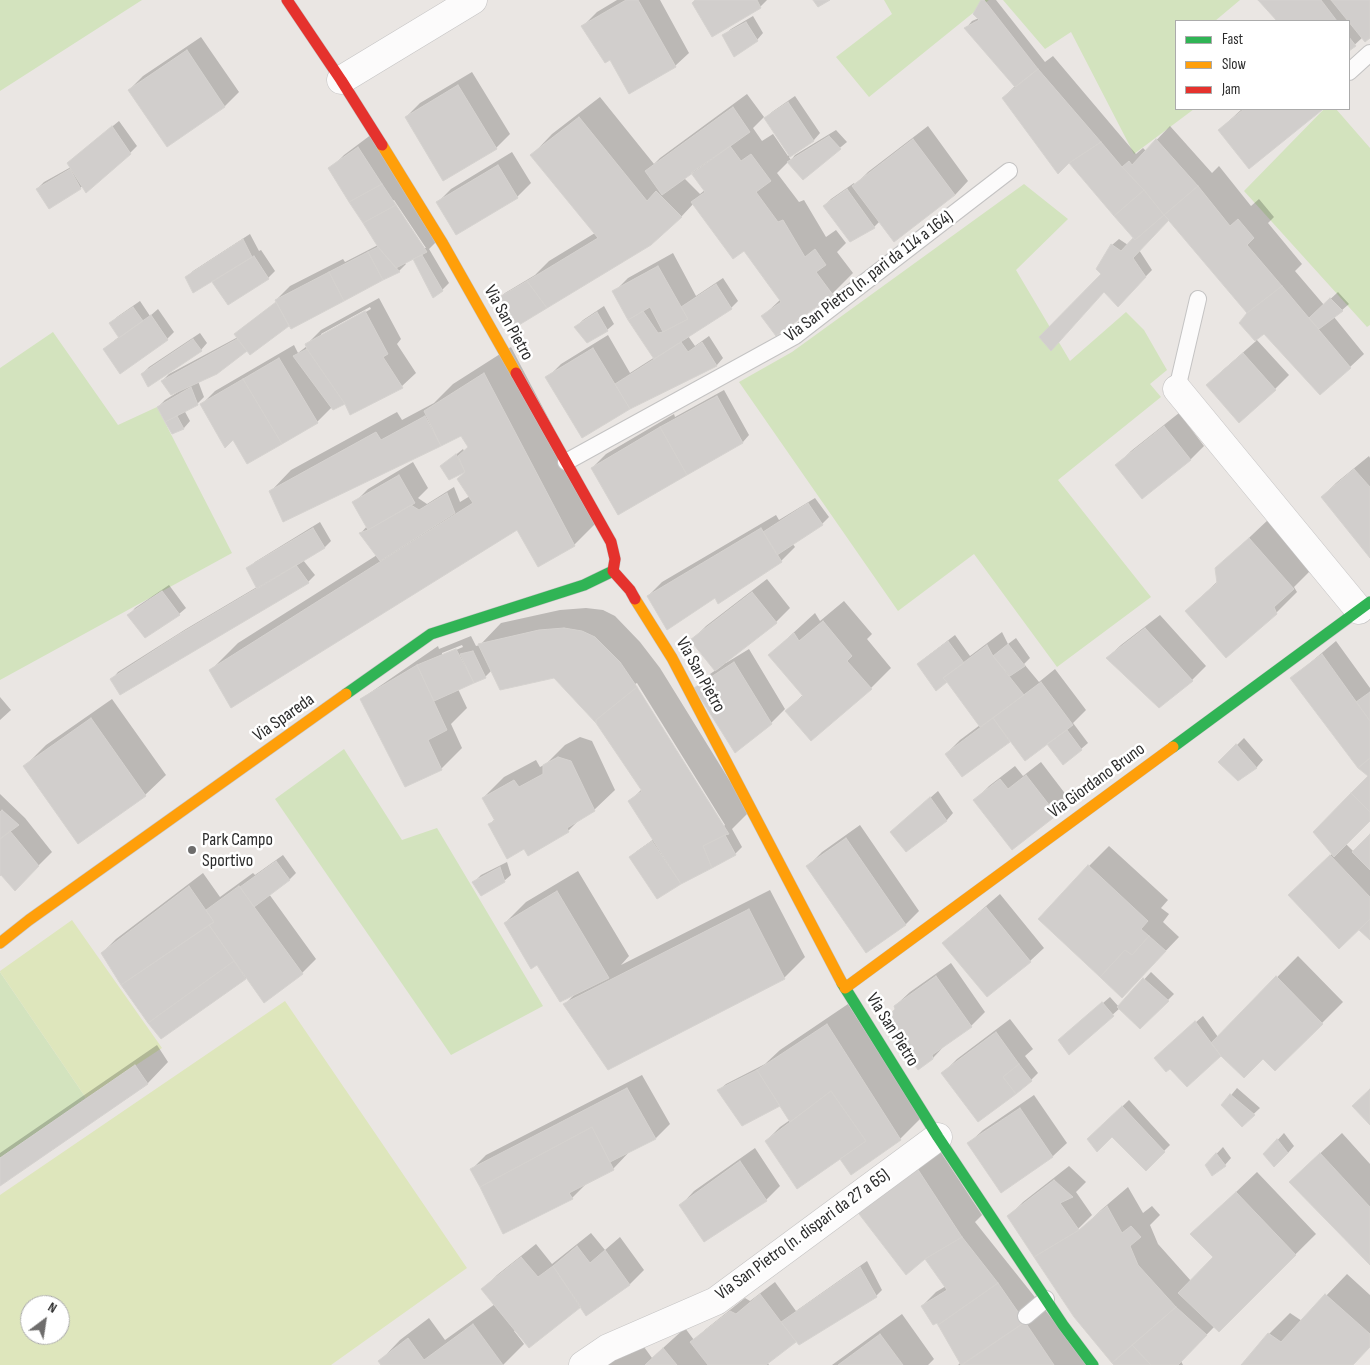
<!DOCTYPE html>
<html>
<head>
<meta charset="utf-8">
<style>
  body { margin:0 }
  #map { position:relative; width:1370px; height:1365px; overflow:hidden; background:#eae6e3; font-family:"Sofia Sans Condensed",sans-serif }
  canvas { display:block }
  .legend { position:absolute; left:1175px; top:20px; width:175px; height:90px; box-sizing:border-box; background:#fff; border:1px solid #ababab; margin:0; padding:6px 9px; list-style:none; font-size:15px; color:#2c2c2c }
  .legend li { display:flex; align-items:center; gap:10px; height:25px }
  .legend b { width:25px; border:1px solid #ababab }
  .north { position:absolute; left:20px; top:1295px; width:50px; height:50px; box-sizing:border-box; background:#fff; border:1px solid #ababab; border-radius:50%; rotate:31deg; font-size:14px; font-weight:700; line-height:20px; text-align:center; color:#2c2c2c }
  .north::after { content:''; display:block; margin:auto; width:18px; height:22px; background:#6e6d6c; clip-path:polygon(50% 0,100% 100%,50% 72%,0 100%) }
</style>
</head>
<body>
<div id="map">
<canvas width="1370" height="1365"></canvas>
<ul class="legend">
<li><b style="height:6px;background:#30b455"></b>Fast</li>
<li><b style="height:6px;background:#ff9f0a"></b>Slow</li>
<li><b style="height:6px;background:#e5322d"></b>Jam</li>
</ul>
<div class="north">N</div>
</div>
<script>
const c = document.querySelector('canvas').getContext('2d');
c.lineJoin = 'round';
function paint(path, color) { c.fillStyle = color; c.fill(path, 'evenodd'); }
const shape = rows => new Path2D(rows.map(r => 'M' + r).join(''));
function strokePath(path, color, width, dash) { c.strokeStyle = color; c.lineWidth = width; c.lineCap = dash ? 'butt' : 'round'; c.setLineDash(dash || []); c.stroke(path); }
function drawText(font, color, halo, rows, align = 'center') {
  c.font = font + ' "Sofia Sans Condensed",sans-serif'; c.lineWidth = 5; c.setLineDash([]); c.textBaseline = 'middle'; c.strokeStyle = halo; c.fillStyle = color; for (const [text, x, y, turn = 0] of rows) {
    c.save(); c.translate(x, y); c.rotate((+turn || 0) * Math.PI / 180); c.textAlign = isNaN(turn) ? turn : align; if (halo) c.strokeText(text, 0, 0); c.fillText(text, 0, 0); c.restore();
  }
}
paint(shape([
  [0,0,142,0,0,91],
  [884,0,989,0,869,97,836,57,892,14],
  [1003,0,1240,0,1215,21,1176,21,1176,109,1194,109,1134,154,1071,32,1045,49],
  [1324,109,1336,109,1370,148,1370,325,1367,327,1244,191],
  [1024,184,1068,219,1016,270,1070,361,1126,312,1144,330,1167,370,1150,384,1161,397,1058,480,1151,597,1057,667,974,554,898,611,739,382,792,352],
  [53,332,118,425,157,407,232,553,0,680,0,368],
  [344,749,402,840,437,828,543,1006,451,1055,275,799],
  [0,972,86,1098,0,1158]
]), '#d3e3be');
paint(shape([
  [72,920,162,1048,86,1098,0,972,0,971],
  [285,1001,467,1268,331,1365,0,1365,0,1195],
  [30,1305,60,1305,60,1335,30,1335]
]), '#dee6bc');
paint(shape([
  [617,0,660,0,689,53,675,66,610,59,583,26,597,12],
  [697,0,767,0,760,7,713,35],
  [983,0,996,0,1045,62,1053,56,1136,154,1143,148,1146,151,1170,126,1212,173,1219,166,1251,206,1259,199,1274,217,1268,223,1302,264,1295,271,1324,305,1338,292,1349,304,1334,317,1364,354,1350,367,1264,332,1256,339,1289,375,1275,389,1222,371,1256,341,1241,323,1248,312,1169,219,1139,250,1152,270,1118,305,1104,291,1103,274,1112,245,1119,239,1128,245,1134,238,1070,162,1003,98,1015,86,966,28,972,21,979,18],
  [1260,0,1370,0,1370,36,1363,37,1349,50,1349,21,1281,21,1280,20,1278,21],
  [753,16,763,33,757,40,724,35,731,29],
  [201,37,239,92,225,106,167,146,129,90,143,76],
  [472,72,510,134,496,148,406,117,420,103],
  [747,94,764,117,753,128,762,141,773,134,788,156,790,154,766,118,772,112,795,96,820,133,814,140,789,157,791,160,795,155,836,130,847,142,803,178,788,162,777,173,799,202,804,200,826,237,836,230,846,243,837,252,853,273,832,294,763,316,781,299,744,249,694,203,681,217,498,299,505,293,535,275,549,261,595,233,532,155,552,134,600,97,654,164,660,158],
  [692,172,705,190,700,194,684,178],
  [1242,109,1322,109,1249,167,1219,130],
  [119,121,137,146,130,153,80,188,37,189,44,182,71,167,75,157],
  [928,126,968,181,955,195,880,221,874,227,824,206,831,199,854,183,855,185,868,172],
  [372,134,441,237,429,249,449,283,442,290,414,258,404,262,406,264,399,271,344,300,290,324,250,353,247,349,216,373,198,381,204,397,197,404,184,410,190,421,184,428,172,432,158,407,165,400,178,392,162,381,169,374,238,337,242,328,277,302,276,300,290,286,343,259,345,262,378,245,330,169,344,155],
  [394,200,426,248,423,248,391,201],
  [512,152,531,183,517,197,438,202,451,189],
  [250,234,259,251,261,250,275,271,268,278,228,303,212,280,186,278,193,271],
  [673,253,696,296,723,278,738,301,731,308,688,336,695,346,709,336,723,358,717,365,629,408,582,436,547,378,561,364,608,335,630,373,655,357,614,292,628,278],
  [379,298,401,339,397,344,416,373,402,386,351,413,346,403,332,407,317,422,233,438,201,405,215,391,294,345,298,353,307,346,307,344,321,330],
  [370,307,371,309,321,337,321,334],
  [140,301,150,316,158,309,174,332,167,339,104,349,120,336,111,324,117,317],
  [604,306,614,324,607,330,576,327,583,320],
  [200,333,207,343,201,350,142,374,149,367],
  [511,347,601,518,574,545,518,529,211,670,238,643,377,555,361,533,367,526,354,503,368,489,413,462,428,488,418,498,427,504,454,487,460,502,470,496,467,470,450,478,442,466,463,449,464,451,469,447,462,434,440,445,271,491,291,470,397,412,402,420,434,403,453,384],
  [724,390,749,435,743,442,619,513,592,468,606,454,674,414,675,417],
  [1179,413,1204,446,1190,460,1117,465,1131,451],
  [1369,456,1370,458,1370,556,1322,497,1336,483],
  [815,498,829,517,822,524,792,543,795,547,781,561,648,596,662,582,776,515,779,520],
  [1270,518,1314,567,1294,587,1297,592,1276,613,1186,611,1218,581,1216,569],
  [320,522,331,541,325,547,303,560,315,575,308,582,112,679,118,672,186,629,257,587,248,569,255,562],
  [767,579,790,608,776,622,725,662,726,663,749,649,785,709,771,723,696,688,710,674,716,670,692,640,706,626],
  [169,585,186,608,179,614,129,615,135,608],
  [844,601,872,634,867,639,891,668,871,688,786,711,804,694,770,655,791,635,815,613,820,621],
  [586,608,603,610,615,616,640,642,660,668,749,812,732,829,742,847,735,854,681,882,657,898,630,858,637,851,654,839,630,801,642,789,597,722,555,677,492,670,485,677,458,689,467,708,451,724,462,748,441,769,361,699,438,646,439,649,471,636,476,646,480,645,501,623,560,610],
  [462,645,463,647,442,656,442,653],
  [637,683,725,825,723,827,635,684],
  [1160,615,1206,666,1192,680,1159,707,1107,658,1121,645],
  [1002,632,1008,644,1016,638,1030,658,1024,664,1039,682,1055,669,1086,710,1073,723,1088,743,1081,749,1048,742,1010,740,963,776,946,754,960,740,980,725,947,681,918,664,925,658,955,635,970,656],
  [1336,641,1370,688,1370,776,1292,678],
  [0,697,11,710,0,720],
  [112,699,166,775,145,795,25,766,46,745],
  [580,737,592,741,615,790,594,810,581,818,568,831,525,848,489,825,495,819,483,798,504,777,536,760,540,767,546,764,565,745],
  [1244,738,1263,760,1257,767,1238,779,1220,762],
  [1041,762,1070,800,1056,814,1012,848,975,800,989,786,1015,766,1023,776],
  [1370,777,1370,820,1346,844,1354,852,1370,836,1370,938,1304,881,1333,853],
  [938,791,953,813,947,820,906,850,898,826],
  [0,794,25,818,52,852,15,889,2,873,0,875],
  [860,825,919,911,905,925,808,866,822,852],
  [1109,846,1168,900,1161,908,1169,914,1163,922,1179,937,1136,982,1089,866],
  [283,855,296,873,290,879,269,894,316,959,302,973,247,977,161,1037,102,953,116,939,203,873,220,897,253,873,255,875],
  [507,862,511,875,504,881,474,882,481,875],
  [578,871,629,956,621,965,770,890,805,957,784,978,565,1004,574,995,537,963,505,923,526,902],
  [1000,894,1044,948,1030,961,944,943,958,930],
  [1298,956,1343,1002,1275,1070,1263,1057,1221,1054,1170,1067,1163,1051,1203,1016,1218,1037],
  [951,963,985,1012,971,1026,947,1043,933,1058,895,1006,910,992],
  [1151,972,1174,994,1140,1028,1120,1008,1070,1053,1067,1034,1110,997,1119,1007],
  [848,1004,921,1118,900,1139,840,1157,766,1141,780,1127,790,1120,781,1105,719,1090,726,1084,765,1064,780,1050],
  [1010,1019,1033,1049,1025,1056,1038,1073,1031,1080,943,1073,957,1059],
  [157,1045,168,1062,148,1083,0,1184,0,1153],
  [642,1075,670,1124,656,1138,632,1149,613,1169,588,1182,572,1198,472,1169,486,1155],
  [1237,1088,1260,1108,1242,1125,1223,1105],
  [1034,1095,1067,1143,1053,1156,1001,1191,969,1143,983,1130],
  [1129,1100,1170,1145,1146,1169,1112,1136,1089,1139],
  [1284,1133,1294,1146,1288,1153,1265,1154],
  [1342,1133,1370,1164,1370,1264,1311,1162],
  [936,1145,982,1215,975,1222,1089,1365,958,1365,961,1362,939,1324,922,1306,936,1292,946,1286,925,1258,858,1210],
  [1223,1147,1231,1158,1225,1165,1206,1165],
  [755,1148,780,1186,766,1200,681,1205,694,1191],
  [1069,1166,1086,1182,1076,1192,1092,1215,1073,1234,1075,1236,1101,1210,1128,1187,1143,1213,1152,1206,1160,1215,1150,1225,1158,1244,1191,1281,1215,1257,1192,1234,1257,1172,1316,1234,1219,1330,1215,1326,1181,1361,1183,1365,1116,1365,1009,1216,1023,1202],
  [591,1233,605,1250,620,1237,644,1270,630,1284,586,1314,581,1306,516,1330,514,1331,524,1344,503,1365,383,1365,380,1361,400,1340,429,1318,445,1340,495,1304,483,1289,497,1275,536,1244,552,1264],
  [867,1261,882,1290,876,1296,797,1340,767,1362,769,1365,595,1365,639,1340,652,1358,685,1328,694,1340,706,1329,745,1298,750,1301,775,1282,796,1311],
  [1347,1274,1370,1295,1370,1346,1352,1365,1243,1365,1269,1334,1290,1313,1302,1321],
  [902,1314,934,1359,928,1365,832,1365]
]), '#0003');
const building = shape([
  [626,0,638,0,676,67,629,94,610,60,605,63,581,26,626,0],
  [695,0,757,0,761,8,712,37,692,3,695,0],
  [813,0,830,0,818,7,813,0],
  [981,0,984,0,1038,69,1015,87,964,28,979,20,973,14,981,0],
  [1258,0,1321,0,1337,21,1277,21,1258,0],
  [1331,0,1370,0,1370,38,1365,42,1331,0],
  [746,22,758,41,734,57,722,35,746,22],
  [1349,37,1356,46,1349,51,1349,37],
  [187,50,225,107,167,147,128,90,187,50],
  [1038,69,1101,142,1069,163,1058,174,1002,98,1038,69],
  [458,85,497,149,443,181,405,117,458,85],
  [788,102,814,141,790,157,764,118,788,102],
  [733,107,750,132,662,195,645,171,733,107],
  [1244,109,1321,109,1322,110,1249,169,1218,130,1244,109],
  [579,117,647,201,656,191,682,217,651,245,547,308,527,281,598,238,530,155,579,117],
  [112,126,131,154,86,193,67,163,112,126],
  [829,136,841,149,803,180,787,162,829,136],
  [913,139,955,195,894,242,852,186,913,139],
  [1156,139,1198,186,1164,215,1144,190,1122,167,1129,161,1132,165,1156,139],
  [1101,142,1122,167,1144,190,1114,216,1069,163,1101,142],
  [730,146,741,161,751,154,771,181,756,192,778,222,783,220,805,257,815,249,826,265,816,272,833,295,776,336,761,316,781,302,744,251,733,259,691,202,705,192,691,173,730,146],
  [358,147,382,184,349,202,328,168,358,147],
  [498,165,518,198,456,235,436,202,498,165],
  [70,169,81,189,49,209,36,189,70,169],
  [382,184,396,205,363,223,349,202,382,184],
  [1198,186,1230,226,1238,219,1254,238,1247,245,1282,286,1247,313,1164,215,1198,186],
  [847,189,875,228,850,242,823,206,847,189],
  [1144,190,1164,215,1135,240,1114,216,1144,190],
  [396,205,427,252,396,268,378,247,363,223,396,205],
  [1164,215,1169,220,1133,258,1146,277,1118,307,1104,292,1051,351,1039,337,1101,274,1096,269,1111,244,1121,251,1133,238,1135,240,1164,215],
  [243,239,252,257,193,293,185,277,243,239],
  [378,247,400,272,383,280,368,252,378,247],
  [368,252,383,280,344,301,329,272,368,252],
  [422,255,443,291,433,298,413,259,422,255],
  [254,256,269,279,228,305,212,282,254,256],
  [658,266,688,319,663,332,650,307,628,320,612,291,658,266],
  [329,272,344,301,291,329,275,300,329,272],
  [527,281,547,308,514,328,496,299,527,281],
  [716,284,732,309,654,359,628,320,643,311,658,333,663,332,688,319,681,307,716,284],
  [1282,286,1351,368,1320,395,1264,334,1255,341,1239,323,1247,313,1282,286],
  [1330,298,1343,311,1319,329,1309,318,1330,298],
  [276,302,289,326,250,355,234,334,276,302],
  [133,307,143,321,119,338,109,323,133,307],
  [365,311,388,354,383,357,403,388,350,415,345,404,307,349,305,344,365,311],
  [597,312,608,331,587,343,574,327,597,312],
  [151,315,168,340,120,374,103,349,151,315],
  [193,339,202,351,148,387,141,374,193,339],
  [237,339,247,351,217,374,171,395,161,381,237,339],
  [681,342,688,352,702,342,717,366,630,409,615,384,681,342],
  [593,348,630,409,582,438,545,377,593,348],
  [307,349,345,404,333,410,293,356,307,349],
  [1243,353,1276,390,1239,423,1206,385,1243,353],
  [279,358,318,423,282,444,243,379,279,358],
  [484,373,575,546,538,567,517,530,231,708,209,670,473,503,457,479,465,472,458,456,468,447,461,436,441,446,424,411,484,373],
  [243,379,282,444,247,464,233,440,225,448,200,404,243,379],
  [191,387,198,405,165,422,157,407,191,387],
  [717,396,743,443,687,475,660,427,717,396],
  [177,416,184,429,172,434,165,422,177,416],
  [425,416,441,446,283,522,269,491,376,432,381,440,425,416],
  [1164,426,1191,460,1142,499,1115,465,1164,426],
  [660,427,687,475,618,515,591,468,660,427],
  [456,454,465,472,449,480,440,466,456,454],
  [1354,469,1370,487,1370,558,1321,497,1354,469],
  [399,475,415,503,368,530,352,502,399,475],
  [447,493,455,513,380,561,359,533,368,530,411,505,419,510,447,493],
  [808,503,823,525,777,555,763,532,808,503],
  [313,528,325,548,257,589,246,568,313,528],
  [761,528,782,562,718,604,715,598,667,630,647,596,761,528],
  [1249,538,1294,589,1274,607,1277,614,1226,658,1185,611,1217,583,1215,568,1249,538],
  [296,565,309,583,120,695,110,679,178,635,296,565],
  [162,591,180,615,145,638,127,615,162,591],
  [752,592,777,623,715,671,690,640,752,592],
  [823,621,852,656,847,661,872,689,811,741,785,711,803,696,768,655,794,633,799,641,823,621],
  [564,628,582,631,595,637,620,662,637,687,596,720,596,723,554,678,500,690,478,644,539,630,564,628],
  [1145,628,1193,681,1159,708,1106,658,1145,628],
  [948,641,964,663,943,678,947,682,936,691,917,664,948,641],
  [1008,644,1025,666,1010,676,993,656,1008,644],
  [987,645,993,656,1024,695,980,727,947,682,943,678,987,645],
  [456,649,474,683,434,701,417,665,456,649],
  [473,651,486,678,474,683,460,654,473,651],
  [1322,654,1370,721,1370,758,1358,768,1290,678,1322,654],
  [734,662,772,724,735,753,694,688,734,662],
  [417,665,447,730,428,740,442,770,405,787,360,699,417,665],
  [1041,682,1073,725,1025,761,993,718,1041,682],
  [637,687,729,834,725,835,703,846,712,868,681,884,628,801,642,791,596,723,596,720,637,687],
  [1370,692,1370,721,1356,702,1370,692],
  [91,718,146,796,78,844,23,766,91,718],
  [993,718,1010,742,962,777,945,754,993,718],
  [1067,730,1082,750,1063,765,1047,744,1067,730],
  [1236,744,1257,768,1238,781,1218,762,1236,744],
  [558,757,571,761,595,811,567,828,569,832,528,856,524,849,507,859,488,824,495,821,482,798,514,780,519,787,543,774,543,765,558,757],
  [1370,758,1370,812,1351,793,1368,776,1358,768,1370,758],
  [1026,775,1057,815,1012,850,973,800,1000,779,1008,789,1026,775],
  [1351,793,1370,812,1370,821,1334,857,1313,832,1351,793],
  [930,797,947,821,906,852,890,832,930,797],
  [2,810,19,825,0,839,0,812,2,810],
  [10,831,39,866,15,891,1,875,0,876,0,839,10,831],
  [1370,834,1370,870,1352,852,1370,834],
  [725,835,736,855,712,868,703,846,725,835],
  [846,838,906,925,866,953,806,866,846,838],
  [652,841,681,884,657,899,629,857,652,841],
  [1330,855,1370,897,1370,919,1339,949,1288,895,1330,855],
  [276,861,290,880,254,907,240,887,276,861],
  [1088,865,1148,921,1141,929,1149,936,1132,955,1125,950,1100,977,1038,919,1088,865],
  [500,867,505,882,481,896,472,882,500,867],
  [189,886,214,922,121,985,101,953,189,886],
  [239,886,303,974,264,1003,209,925,214,922,206,910,239,886],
  [557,891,609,978,560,1002,537,965,531,969,504,923,557,891],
  [986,907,1031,962,987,997,942,943,986,907],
  [749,909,785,979,608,1070,563,1004,749,909],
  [1370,919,1370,940,1359,930,1370,919],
  [209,925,234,961,148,1023,121,985,209,925],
  [1149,936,1166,951,1122,998,1100,977,1125,950,1132,955,1149,936],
  [234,961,246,979,161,1039,148,1023,234,961],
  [936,976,972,1027,932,1055,933,1059,918,1070,884,1021,895,1009,894,1006,936,976],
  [1276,976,1323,1024,1275,1071,1263,1059,1244,1078,1221,1056,1211,1043,1276,976],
  [1143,978,1169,1001,1140,1029,1117,1007,1143,978],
  [1102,1002,1114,1016,1069,1055,1058,1040,1102,1002],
  [1195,1021,1221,1056,1187,1087,1170,1069,1166,1072,1154,1058,1195,1021],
  [827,1024,901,1140,851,1175,840,1159,866,1141,831,1091,790,1122,757,1070,827,1024],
  [996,1032,1019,1064,1003,1077,1016,1094,978,1122,941,1073,996,1032],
  [1019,1064,1032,1081,1016,1094,1003,1077,1019,1064],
  [135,1065,148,1084,0,1186,0,1158,135,1065],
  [757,1070,780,1106,742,1126,717,1090,757,1070],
  [627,1088,656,1139,610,1162,592,1127,480,1187,470,1169,627,1088],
  [1370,1089,1370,1125,1352,1106,1370,1089],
  [831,1091,866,1141,797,1189,765,1141,831,1091],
  [1230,1094,1255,1115,1242,1127,1221,1105,1230,1094],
  [1122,1106,1165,1152,1146,1171,1112,1137,1097,1152,1087,1139,1122,1106],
  [1020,1108,1053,1157,1001,1193,967,1143,1020,1108],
  [592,1127,614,1170,569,1193,573,1199,503,1234,480,1187,592,1127],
  [1277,1139,1288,1153,1274,1167,1263,1154,1277,1139],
  [1216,1153,1226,1166,1212,1176,1205,1165,1216,1153],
  [1320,1153,1370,1207,1370,1265,1289,1182,1320,1153],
  [740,1161,767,1201,704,1242,679,1205,740,1161],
  [915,1165,962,1237,925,1259,906,1275,856,1210,915,1165],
  [1054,1180,1073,1197,1060,1203,1079,1230,1034,1257,1007,1216,1054,1180],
  [1236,1192,1296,1255,1219,1332,1178,1293,1213,1257,1190,1234,1236,1192],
  [1107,1206,1122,1233,1131,1226,1141,1237,1130,1246,1138,1265,1176,1307,1112,1363,1074,1317,1034,1257,1079,1230,1107,1206],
  [962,1237,998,1283,938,1325,937,1323,933,1325,921,1306,947,1290,925,1259,962,1237],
  [577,1246,590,1263,605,1250,630,1285,586,1316,553,1266,577,1246],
  [521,1257,538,1277,553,1266,581,1307,529,1348,481,1289,521,1257],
  [860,1267,877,1297,799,1345,781,1322,860,1267],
  [998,1283,1025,1322,961,1365,938,1325,998,1283],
  [760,1294,796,1342,766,1365,708,1365,690,1342,730,1311,736,1314,760,1294],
  [1325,1294,1370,1334,1370,1347,1353,1365,1241,1365,1268,1333,1281,1342,1325,1294],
  [1176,1307,1207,1335,1178,1365,1151,1365,1132,1345,1176,1307],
  [1025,1322,1054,1365,962,1365,1025,1322],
  [473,1324,503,1365,381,1365,378,1361,408,1338,424,1360,473,1324],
  [880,1334,903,1365,838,1365,880,1334],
  [1132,1345,1151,1365,1114,1365,1112,1363,1132,1345],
  [663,1348,677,1365,645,1365,663,1348]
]);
paint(building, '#d1cecc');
strokePath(building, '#d5d2cf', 1);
const lane = shape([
  [1349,72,1370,53],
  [1177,389,1198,299],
  [566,462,795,336,1009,171],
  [1026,1316,1046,1299]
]);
const street = shape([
  [341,80,473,0],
  [1177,389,1359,610],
  [583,1365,608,1348,716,1301,938,1137]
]);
const fast = shape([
  [346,694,431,634,584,585,613,571],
  [1173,747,1370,602],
  [842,983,938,1137,1063,1325,1093,1365]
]);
const slow = shape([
  [382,145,443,244,516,373],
  [635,599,672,658,842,983],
  [0,943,29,920,346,694],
  [845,988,1173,747]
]);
const jam = shape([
  [287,0,341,80,382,145],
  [516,373,611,542,615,559,613,571,630,590,635,599]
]);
strokePath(lane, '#c4c3c3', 18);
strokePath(street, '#c4c3c3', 29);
strokePath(fast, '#c4c3c3', 12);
strokePath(slow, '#c4c3c3', 12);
strokePath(jam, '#c4c3c3', 12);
strokePath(lane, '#fcfbfb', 16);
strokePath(street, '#fcfbfb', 28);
strokePath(fast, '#30b455', 11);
strokePath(slow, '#ff9f0a', 11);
strokePath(jam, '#e5322d', 11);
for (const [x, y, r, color] of [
  [192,850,5,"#6e6d6c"]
]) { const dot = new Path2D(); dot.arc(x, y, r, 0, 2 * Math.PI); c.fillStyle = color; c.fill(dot); strokePath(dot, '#fff', 2); }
drawText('18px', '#2c2c2c', '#fff', [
  ["Via San Pietro (n. pari da 114 a 164)",869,277,-37],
  ["Via San Pietro",508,323,61],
  ["Via San Pietro",700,675,61],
  ["Via Spareda",284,718,-35],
  ["Via Giordano Bruno",1097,781,-36],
  ["Via San Pietro",892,1030,58],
  ["Via San Pietro (n. dispari da 27 a 65)",803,1235,-36]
]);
drawText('18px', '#2c2c2c', '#fff', [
  ["Park Campo",202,840],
  ["Sportivo",202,861]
], 'left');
</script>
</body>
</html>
